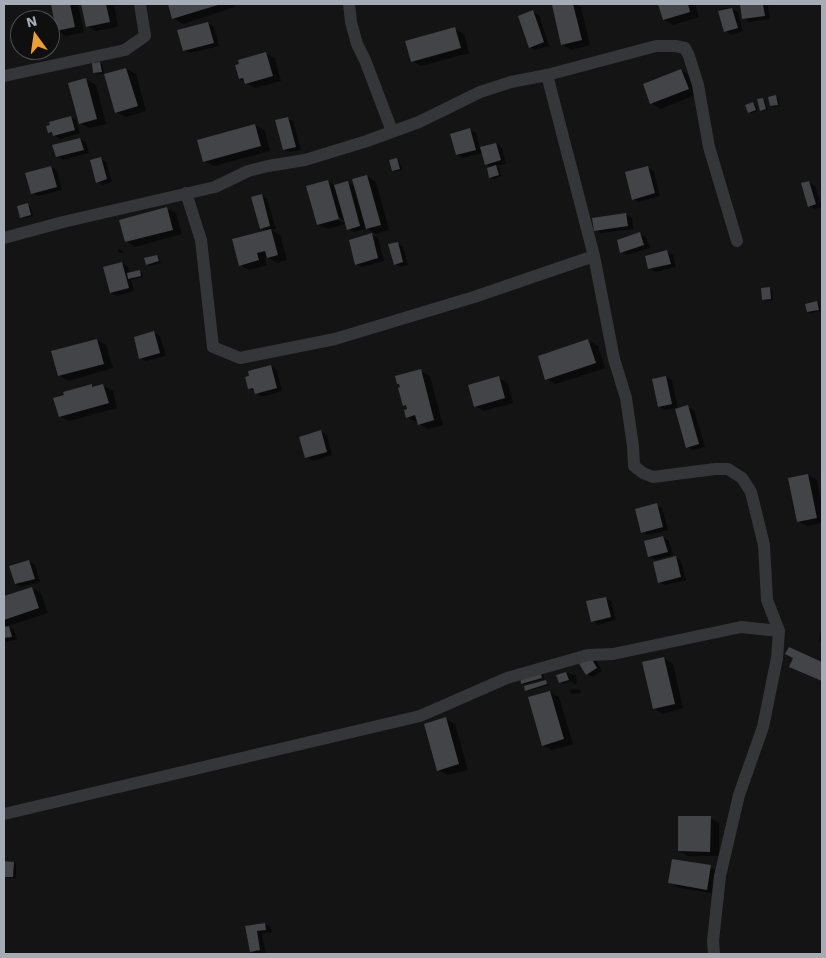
<!DOCTYPE html>
<html>
<head>
<meta charset="utf-8">
<style>
  body { margin:0 }
  #map { position:relative; width:826px; height:958px; overflow:hidden; background:#141415; font-family:"Work Sans",sans-serif }
  canvas { display:block }
  .frame { position:absolute; inset:0; border:5px solid #a5acb6; pointer-events:none }
  .north { position:absolute; left:10px; top:10px; width:50px; height:50px; box-sizing:border-box; background:#0f0f10; border:1px solid #4b4e52; border-radius:50%; rotate:346deg; font-size:14px; font-weight:700; line-height:20px; text-align:center; color:#a5acb6 }
  .north::after { content:''; display:block; margin:auto; width:18px; height:22px; background:#f09d31; clip-path:polygon(50% 0,100% 100%,50% 72%,0 100%) }
</style>
</head>
<body>
<div id="map">
<canvas width="826" height="958"></canvas>
<div class="frame"></div>
<div class="north">N</div>
</div>
<script>
const c = document.querySelector('canvas').getContext('2d');
c.lineJoin = 'round';
function paint(path, color) { c.fillStyle = color; c.fill(path, 'evenodd'); }
const shape = rows => new Path2D(rows.map(r => 'M' + r).join(''));
function strokePath(path, color, width, dash) { c.strokeStyle = color; c.lineWidth = width; c.lineCap = dash ? 'butt' : 'round'; c.setLineDash(dash || []); c.stroke(path); }
paint(shape([
  [52,4,78,4,84,32,66,36,57,30],
  [83,4,114,4,118,27,96,31,87,26],
  [170,4,234,4,235,7,183,24,173,18],
  [562,4,576,4,581,7,590,45,571,50,562,44,553,6],
  [659,4,695,4,699,17,673,25,664,20],
  [751,4,765,4,768,6,770,19,749,22,743,18,741,5],
  [732,9,738,12,743,31,731,35,725,31],
  [533,12,539,15,549,46,535,50,530,47],
  [208,23,214,27,219,46,190,53,184,50],
  [455,29,464,34,469,53,421,66,412,61],
  [266,53,275,59,281,81,255,88,240,79,241,65],
  [100,63,102,64,104,73,97,74,95,73],
  [126,69,136,74,146,111,126,117,116,112],
  [681,70,691,76,698,94,661,109,651,103],
  [86,79,96,85,106,124,89,128,80,123],
  [776,96,778,98,780,106,774,107,771,106],
  [763,99,765,101,768,110,763,111,761,110],
  [753,103,756,105,758,111,751,113,749,112],
  [70,117,76,120,80,133,60,139,49,132],
  [287,118,293,121,301,150,290,152,284,149],
  [255,125,265,131,270,151,214,166,204,161],
  [470,130,476,133,480,149,496,144,502,148,506,164,496,166,499,168,501,176,493,179,490,177,492,168,486,164,483,153,463,158,457,155],
  [80,139,86,142,89,153,63,160,57,156],
  [101,159,106,162,112,182,103,185,97,182],
  [397,159,399,160,402,170,395,171,393,170],
  [51,167,57,171,62,190,38,196,32,193],
  [648,168,654,171,660,196,639,202,633,199],
  [367,176,376,182,389,230,376,234,364,227,365,229,354,232,348,229,346,224,327,229,318,224,328,181,336,186,348,183,356,187],
  [334,214,346,221,346,224,333,217],
  [809,182,815,186,822,207,815,209,809,206],
  [261,195,267,199,276,229,272,230,280,235,287,260,277,263,268,257,265,258,267,265,249,270,240,265,266,231,261,228],
  [28,204,30,206,33,216,24,218,21,217],
  [166,208,176,213,182,234,135,247,126,241],
  [626,215,632,218,633,229,601,233,595,230],
  [640,234,646,237,650,248,627,255,622,252],
  [372,235,378,238,384,261,362,267,356,264],
  [397,243,403,247,408,265,401,267,395,264],
  [120,249,123,251,124,253,119,253,118,250],
  [667,252,673,255,676,267,655,272,649,268],
  [157,256,159,258,161,263,149,266,147,264],
  [122,263,128,267,130,274,139,271,142,272,143,277,131,280,134,291,117,296,111,293],
  [769,288,772,290,773,300,766,301,764,299],
  [817,302,819,304,821,311,810,313,808,312],
  [154,332,160,336,166,356,146,361,140,358],
  [97,340,106,345,113,368,68,381,59,375],
  [588,340,598,346,605,368,556,384,546,379],
  [271,366,277,370,282,391,262,397,250,388],
  [420,371,430,376,443,425,428,429,419,424,419,422,416,422,407,417,409,410,408,407,404,405,401,388],
  [666,377,672,380,678,409,688,407,694,410,705,447,693,450,687,447,676,408,665,410,659,406],
  [498,378,508,383,513,403,484,411,475,406],
  [91,386,95,388,103,386,113,391,117,408,69,421,60,416],
  [321,432,327,435,332,455,312,461,306,457],
  [808,475,817,480,822,506,822,523,807,526,798,521],
  [656,505,662,508,668,530,648,535,642,532],
  [663,537,669,541,673,555,655,560,649,556],
  [675,557,681,561,686,580,665,585,659,582],
  [29,561,35,565,40,582,22,587,16,584],
  [32,588,41,593,48,613,8,626,14,630,17,640,4,642,4,628,7,627,4,625,4,597],
  [605,598,611,601,616,620,598,625,593,621],
  [821,629,822,629,822,642,819,640],
  [663,658,673,664,683,708,663,714,654,708],
  [596,660,602,671,593,677,587,674,580,663],
  [566,673,576,675,577,684,574,684,571,681,563,684,560,682],
  [543,674,544,679,525,684,523,683],
  [545,681,549,685,528,691,526,690],
  [578,689,581,691,581,693,573,694,570,692,570,690],
  [550,692,559,697,573,744,552,750,543,745],
  [446,719,455,724,468,770,448,775,438,770],
  [710,818,719,823,719,856,688,856,679,851],
  [14,863,16,864,16,878,7,878,5,876],
  [710,867,719,872,716,894,679,888,670,883],
  [265,924,271,927,272,932,262,934,266,953,256,954,251,952,247,927]
]), '#0007');
paint(shape([
  [51,4,70,4,75,27,56,31],
  [81,4,106,4,110,22,86,27],
  [168,4,221,4,172,19],
  [556,4,573,4,582,40,561,45,552,5],
  [658,4,688,4,690,12,663,20],
  [740,4,763,4,765,16,742,19],
  [732,8,738,28,724,32,718,11],
  [533,10,544,42,529,48,518,16],
  [208,22,214,43,183,51,177,30],
  [455,27,461,48,411,62,405,41],
  [266,52,273,76,245,84,243,78,239,79,235,65,239,64,238,60],
  [100,62,102,72,93,73,92,63],
  [126,68,138,106,115,113,104,74],
  [681,69,689,89,650,104,643,84],
  [86,78,97,119,79,124,68,83],
  [776,95,778,105,770,106,768,97],
  [763,98,766,109,760,111,757,99],
  [753,102,756,110,748,113,745,105],
  [71,116,75,130,53,136,52,132,48,133,46,126,50,125,49,122],
  [288,117,296,147,283,150,275,120],
  [255,124,261,146,203,162,197,140],
  [470,128,476,150,456,155,450,134],
  [80,138,84,150,56,157,52,145],
  [496,143,501,160,485,165,480,147],
  [101,157,107,179,96,183,90,160],
  [397,158,400,169,392,171,389,160],
  [496,165,499,175,489,178,487,168],
  [51,166,57,187,31,194,25,173],
  [648,166,655,193,632,200,625,172],
  [367,175,381,225,366,229,352,179],
  [328,180,339,219,317,225,306,186],
  [348,181,360,226,347,230,334,185],
  [809,181,816,204,808,207,801,183],
  [262,194,270,226,260,229,251,197],
  [28,203,31,215,20,218,17,206],
  [167,207,173,230,125,242,119,220],
  [626,213,628,226,594,231,592,218],
  [271,229,278,255,267,258,265,251,257,253,259,260,239,266,232,239],
  [640,232,644,245,620,253,617,240],
  [372,233,378,258,355,265,349,240],
  [398,242,403,262,394,265,388,244],
  [667,250,671,264,648,269,645,256],
  [157,255,159,261,146,265,144,258],
  [122,262,129,288,110,293,103,267],
  [140,270,141,276,128,279,127,273],
  [770,287,771,299,762,300,761,288],
  [817,301,819,310,807,312,805,304],
  [154,331,160,353,139,359,134,337],
  [97,339,104,364,58,376,51,351],
  [588,339,596,363,545,380,538,356],
  [271,365,277,388,255,394,253,388,248,389,245,377,249,376,248,371],
  [421,369,434,420,418,425,415,415,406,418,404,410,407,409,406,405,403,406,398,388,400,387,399,384,397,384,395,376],
  [499,376,505,398,474,407,468,385],
  [666,376,672,404,658,407,652,379],
  [92,384,92,387,103,384,109,403,59,417,53,398,64,395,63,392],
  [688,405,699,444,686,448,675,409],
  [321,430,327,452,305,458,299,437],
  [808,474,817,518,797,522,788,478],
  [657,503,663,527,641,533,635,509],
  [663,536,668,552,648,557,644,541],
  [676,556,681,577,658,583,653,562],
  [29,560,35,579,15,584,9,566],
  [32,587,39,608,4,620,4,596],
  [606,597,611,617,591,622,586,601],
  [9,626,12,637,4,638,4,627],
  [789,647,822,662,822,681,789,667,793,658,785,654],
  [590,656,597,668,586,675,578,662],
  [664,657,675,704,653,709,642,662],
  [540,671,542,678,521,684,520,677],
  [566,672,569,680,559,683,556,675],
  [546,680,547,684,525,691,524,686],
  [550,691,564,739,542,746,528,697],
  [446,717,459,764,437,771,424,724],
  [678,816,711,816,710,852,678,851],
  [672,859,711,865,707,890,668,883],
  [4,861,14,862,13,877,4,877],
  [265,923,266,930,257,931,260,950,250,952,245,926]
]), '#434448');
strokePath(shape([
  [349,4,351,22,357,44,365,60,392,131],
  [547,75,594,256,614,359,626,398,633,446,634,466,643,473,653,477,715,469,728,469,742,478,751,492,764,545,767,600,779,631,777,658,763,727,739,795,720,876,713,941,714,954],
  [4,76,125,50,145,36,140,4],
  [186,193,201,240,213,347,240,358,335,339,474,297,594,256],
  [4,238,63,222,215,187,248,171,268,166,305,160,367,141,419,122,480,92,511,82,547,75,656,46,675,46,685,48,689,56,698,85,709,147,737,241],
  [4,814,420,716,507,678,588,655,613,654,741,627,779,631]
]), '#35363a', 12);
</script>
</body>
</html>
